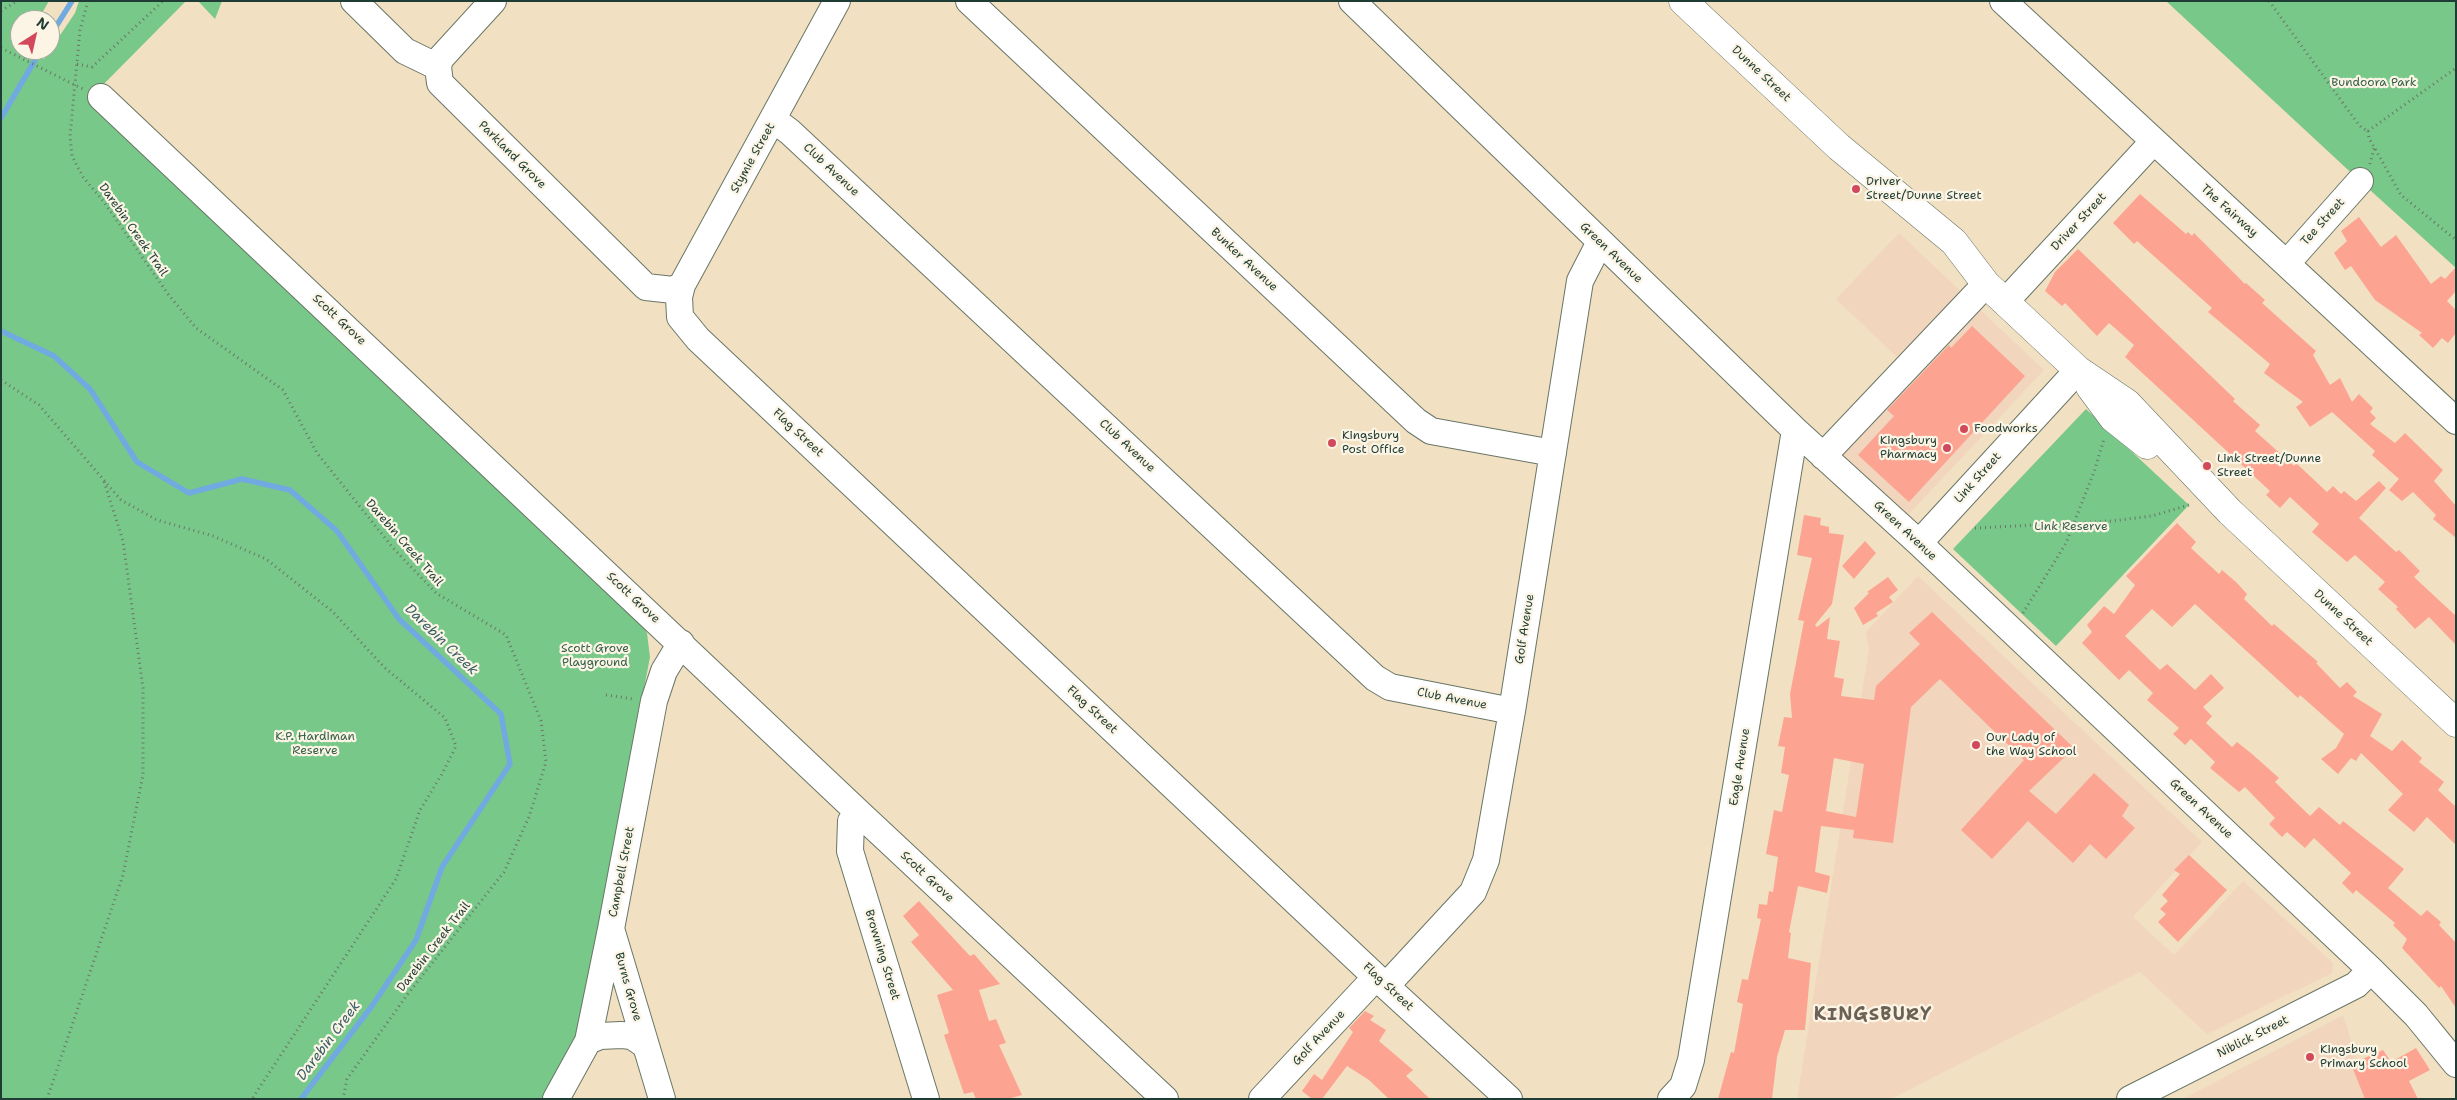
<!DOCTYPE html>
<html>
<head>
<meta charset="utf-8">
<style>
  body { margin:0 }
  #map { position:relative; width:2457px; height:1100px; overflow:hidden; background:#f2e0c2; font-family:"Shantell Sans",sans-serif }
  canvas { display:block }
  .frame { position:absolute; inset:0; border:2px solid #1f3d34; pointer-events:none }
  .north { position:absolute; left:10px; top:10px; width:50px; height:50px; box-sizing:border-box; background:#fcf5e5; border:1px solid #a4ab9e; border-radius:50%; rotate:35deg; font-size:14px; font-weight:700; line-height:20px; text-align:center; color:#1f3d34 }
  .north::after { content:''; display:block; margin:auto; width:18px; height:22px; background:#d1495b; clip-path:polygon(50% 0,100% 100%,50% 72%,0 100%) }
</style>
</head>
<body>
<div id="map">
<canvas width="2457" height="1100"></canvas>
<div class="frame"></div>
<div class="north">N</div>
</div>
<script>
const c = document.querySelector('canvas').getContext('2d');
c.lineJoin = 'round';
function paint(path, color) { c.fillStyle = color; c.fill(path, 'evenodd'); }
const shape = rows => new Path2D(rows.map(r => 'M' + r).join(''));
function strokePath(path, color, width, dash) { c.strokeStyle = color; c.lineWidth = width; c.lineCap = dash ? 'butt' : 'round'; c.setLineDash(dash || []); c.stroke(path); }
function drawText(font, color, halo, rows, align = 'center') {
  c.font = font + ' "Shantell Sans",sans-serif'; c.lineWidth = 4.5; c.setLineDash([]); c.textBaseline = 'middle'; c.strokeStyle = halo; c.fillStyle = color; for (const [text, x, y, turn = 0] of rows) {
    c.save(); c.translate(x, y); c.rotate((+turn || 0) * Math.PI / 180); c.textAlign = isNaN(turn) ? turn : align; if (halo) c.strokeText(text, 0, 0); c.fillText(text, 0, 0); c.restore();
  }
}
paint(shape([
  [1899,233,2044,370,1907,516,1828,441,1901,361,1836,299],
  [1918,576,2202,842,2133,917,2174,955,2243,881,2333,963,2332,973,2207,1034,2140,972,1891,1099,1797,1099,1869,649,1866,632],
  [2343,1015,2370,1099,2183,1099]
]), '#f1d5bd');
paint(shape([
  [1,1,49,1,38,20,20,20,20,50,34,50,44,59,75,13,79,1,186,1,88,100,389,382,642,624,647,633,650,657,578,1035,546,1099,1,1099],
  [198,1,222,1,215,19],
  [2166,1,2456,1,2456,268,2360,181],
  [2086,409,2189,505,2056,646,1953,549]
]), '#78c88a');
strokePath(shape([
  [50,36,72,1],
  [1,118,41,50],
  [1,331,54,356,90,389,137,462,189,493,242,479,290,490,337,531,399,619,501,714,510,764,442,867,416,940,372,1006,301,1099]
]), '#71aae0', 5.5);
paint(shape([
  [2140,194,2186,234,2188,232,2192,236,2194,233,2245,284,2246,283,2265,300,2262,303,2316,351,2313,355,2330,385,2340,378,2352,402,2359,394,2373,408,2370,412,2376,418,2370,424,2395,443,2405,433,2443,470,2434,481,2456,506,2456,538,2433,519,2436,515,2413,492,2402,501,2389,490,2399,479,2372,455,2375,451,2332,412,2310,427,2296,407,2303,402,2264,373,2270,364,2208,312,2212,308,2137,241,2134,244,2113,223],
  [2359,217,2381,247,2396,235,2431,284,2441,276,2445,279,2456,267,2456,291,2447,301,2456,310,2456,333,2448,343,2442,338,2433,348,2419,335,2422,333,2375,300,2351,266,2345,270,2334,253,2347,241,2341,231],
  [2078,249,2235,399,2233,401,2260,425,2255,431,2294,466,2296,463,2327,492,2333,486,2341,494,2344,491,2356,501,2379,481,2386,488,2359,518,2396,552,2399,550,2420,571,2414,577,2456,616,2456,645,2429,617,2415,629,2396,609,2398,607,2378,589,2385,582,2355,555,2347,562,2312,532,2319,524,2290,497,2280,508,2266,495,2270,491,2125,357,2134,345,2109,323,2097,336,2065,303,2062,306,2045,291,2055,272],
  [1972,326,2025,376,1909,502,1858,455,1894,416,1887,410,1949,345,1951,348],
  [1804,515,1821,518,1820,525,1829,527,1829,533,1844,535,1832,604,1815,625,1817,627,1830,617,1827,639,1840,641,1834,677,1844,679,1841,696,1874,700,1876,686,1920,644,1909,633,1932,612,2074,748,2029,791,2056,814,2094,773,2129,805,2122,816,2135,828,2106,859,2090,844,2073,863,2028,821,1992,859,1961,830,2024,760,1940,679,1911,707,1893,843,1853,838,1854,830,1821,826,1815,872,1830,876,1827,893,1798,886,1789,932,1791,933,1788,958,1811,963,1805,1030,1785,1030,1777,1057,1772,1099,1718,1099,1731,1052,1734,1053,1743,1004,1737,1002,1742,979,1748,980,1761,919,1757,918,1759,904,1767,905,1769,891,1773,892,1778,857,1766,854,1774,810,1782,812,1789,775,1781,773,1785,747,1778,746,1784,717,1792,718,1790,694,1804,621,1798,620,1812,558,1797,555],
  [1834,758,1864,764,1856,817,1826,811],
  [2177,523,2196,542,2191,548,2219,574,2222,570,2236,582,2247,594,2244,599,2272,626,2274,624,2318,662,2316,663,2340,688,2347,682,2357,692,2353,696,2382,714,2370,736,2392,751,2402,740,2422,758,2419,762,2444,782,2438,790,2456,807,2456,845,2427,817,2414,832,2388,810,2403,794,2361,753,2356,761,2351,758,2338,774,2321,759,2336,748,2344,734,2300,695,2298,698,2195,604,2172,627,2152,609,2125,636,2160,670,2167,664,2195,690,2211,674,2224,688,2203,707,2212,716,2206,723,2232,747,2237,742,2252,754,2279,778,2275,782,2310,816,2319,807,2340,825,2343,821,2404,869,2388,888,2421,916,2427,910,2441,922,2439,925,2456,943,2456,1008,2441,986,2439,988,2402,948,2407,939,2393,925,2395,923,2356,890,2353,894,2342,883,2351,873,2314,838,2305,848,2287,832,2282,837,2269,824,2275,818,2245,787,2239,792,2210,768,2215,762,2191,739,2185,745,2173,734,2179,728,2147,700,2153,693,2129,670,2119,680,2082,643,2092,632,2087,625,2104,606,2114,614,2135,585,2126,576],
  [1865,541,1876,553,1854,579,1842,566],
  [1888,577,1898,590,1889,597,1893,602,1876,613,1878,616,1863,625,1854,608,1869,593,1867,592],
  [2189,855,2227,890,2178,942,2158,922,2166,914,2160,909,2168,901,2162,895,2180,874,2174,870],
  [919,901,970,956,974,954,1000,984,979,990,989,1021,996,1019,1006,1043,999,1045,1022,1095,1008,1099,976,1099,973,1092,964,1094,944,1035,949,1033,937,995,953,990,911,942,919,935,903,916],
  [1365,1011,1374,1016,1370,1020,1386,1030,1379,1041,1413,1070,1406,1076,1430,1099,1389,1099,1369,1080,1347,1066,1322,1099,1312,1099,1302,1091,1314,1074,1322,1080,1353,1032,1349,1028],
  [2416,1048,2430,1070,2409,1081,2418,1099,2365,1099,2351,1064,2383,1050,2391,1062]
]), '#fca491');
const minor = shape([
  [354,1,405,51,438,67],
  [493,1,440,59,438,67,440,83,646,287,673,290,682,285],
  [837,1,682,285,679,297,680,317,698,339,1376,977,1509,1099],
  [969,1,1416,421,1431,431,1553,453],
  [1352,1,1795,430,1919,543,2371,970,2416,1015,2456,1064],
  [2003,1,2456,421],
  [101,97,858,812,1165,1099],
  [774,120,790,132,1375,678,1390,687,1512,711],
  [2287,263,2360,181],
  [2005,302,2153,142],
  [1823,456,1986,284],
  [1919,543,2078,370],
  [858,812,851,821,850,851,926,1099],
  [612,932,662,1099],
  [1386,986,1473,892,1486,860,1512,711,1580,281,1600,242],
  [588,1041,600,1036,621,1035,632,1036,645,1045],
  [556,1099,588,1041,611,929,654,701,664,671,681,643],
  [1262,1099,1376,977],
  [1671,1099,1683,1086,1691,1060,1795,430],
  [2130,1099,2356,985,2371,970]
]);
const major = shape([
  [1683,1,1839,147,1954,242,1986,284,2078,370,2127,403,2230,512,2456,723],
  [2090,387,2113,418,2147,445]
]);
strokePath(minor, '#697666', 28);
strokePath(major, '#697666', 29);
strokePath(shape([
  [88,1,80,30,70,136,72,156,83,177,104,202,168,294,196,328,283,390,317,453,393,548,436,593,506,635,541,721,546,762,529,817,504,872,407,995,347,1079,343,1099],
  [2269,1,2356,121,2362,128,2368,131],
  [1,11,17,1],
  [1,48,83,89],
  [77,64,92,67,163,1],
  [2368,131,2369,138,2401,195,2456,240],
  [2368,131,2456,68],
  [2370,164,2374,148],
  [1,380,39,405,121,500,157,520,213,536,266,559,333,612,384,667,445,718,456,746,442,774,420,810,396,879,252,1099],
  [1975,528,2112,521,2152,516,2189,505],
  [2023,613,2066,543,2094,472,2104,439],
  [606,695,633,699],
  [47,1099,123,875,143,775,143,688,123,541,104,481]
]), '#697666', 3, [1, 4]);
strokePath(minor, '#fff', 26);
strokePath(major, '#fff', 28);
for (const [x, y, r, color] of [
  [1856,189,5,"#d1495b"],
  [1964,429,5,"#d1495b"],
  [1332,443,5,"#d1495b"],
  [1947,448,5,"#d1495b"],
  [2207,466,5,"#d1495b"],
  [1976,745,5,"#d1495b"],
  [2310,1057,5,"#d1495b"]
]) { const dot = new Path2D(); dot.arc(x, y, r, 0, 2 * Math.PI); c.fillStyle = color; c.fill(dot); strokePath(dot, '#fcf5e5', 2); }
drawText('12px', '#1f3d34', '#fcf5e5', [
  ["Dunne Street",1761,74,43],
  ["Parkland Grove",512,155,45],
  ["Stymie Street",753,158,-61],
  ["Club Avenue",831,170,43],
  ["The Fairway",2229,211,42],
  ["Driver Street",2079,222,-47],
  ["Tee Street",2323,222,-48],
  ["Darebin Creek Trail",133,230,55],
  ["Green Avenue",1611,253,44],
  ["Bunker Avenue",1244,260,43],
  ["Scott Grove",339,320,43],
  ["Flag Street",798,433,43],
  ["Club Avenue",1127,446,43],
  ["Link Street",1978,478,-48],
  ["Green Avenue",1905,531,43],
  ["Darebin Creek Trail",404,543,49],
  ["Scott Grove",633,598,43],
  ["Dunne Street",2343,618,43],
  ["Golf Avenue",1525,629,-81],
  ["Club Avenue",1452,699,11],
  ["Flag Street",1092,710,43],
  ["Eagle Avenue",1740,767,-81],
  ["Green Avenue",2201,809,43],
  ["Campbell Street",622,872,-79],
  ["Scott Grove",927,877,43],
  ["Darebin Creek Trail",434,947,-52],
  ["Browning Street",882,955,73],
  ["Burns Grove",628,987,74],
  ["Flag Street",1388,987,43],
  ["Niblick Street",2253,1037,-27],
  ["Golf Avenue",1319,1038,-47]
]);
drawText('12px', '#35604a', '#fcf5e5', [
  ["Bundoora Park",2374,83],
  ["Link Reserve",2071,527],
  ["Scott Grove",595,649],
  ["Playground",595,663],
  ["K.P. Hardiman",315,737],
  ["Reserve",315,751]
]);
drawText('12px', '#1f3d34', '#fcf5e5', [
  ["Driver",1866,182],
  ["Street/Dunne Street",1866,196],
  ["Foodworks",1974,429],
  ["Kingsbury",1342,436],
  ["Post Office",1342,450],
  ["Kingsbury",1937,441,"right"],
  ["Pharmacy",1937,455,"right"],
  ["Link Street/Dunne",2217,459],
  ["Street",2217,473],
  ["Our Lady of",1986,738],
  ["the Way School",1986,752],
  ["Kingsbury",2320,1050],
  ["Primary School",2320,1064]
], 'left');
drawText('italic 14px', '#385e68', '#fcf5e5', [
  ["Darebin Creek",441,640,44],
  ["Darebin Creek",329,1041,-53]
]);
c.letterSpacing = '1px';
drawText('bold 18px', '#6c6155', '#fcf5e5', [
  ["KINGSBURY",1873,1015]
]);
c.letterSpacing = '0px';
</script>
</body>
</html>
